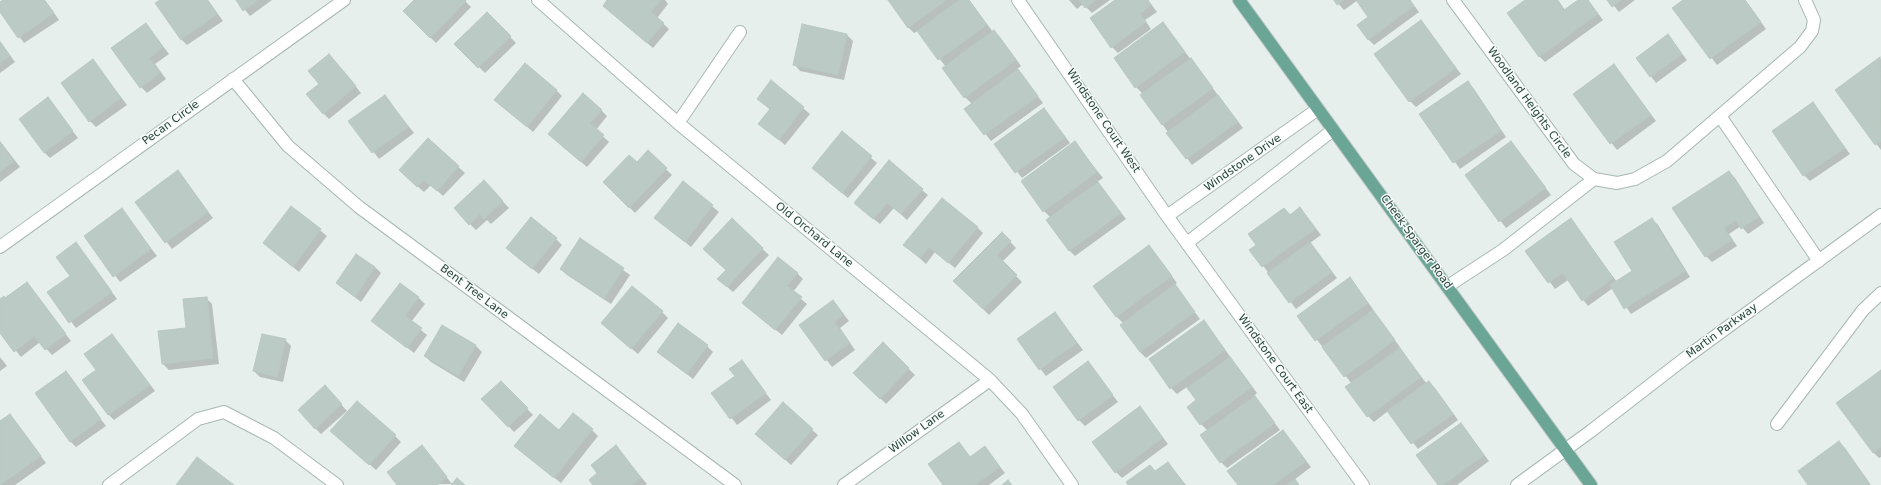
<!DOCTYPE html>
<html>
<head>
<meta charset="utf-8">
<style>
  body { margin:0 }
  canvas { display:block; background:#e6efeb }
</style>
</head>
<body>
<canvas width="1881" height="485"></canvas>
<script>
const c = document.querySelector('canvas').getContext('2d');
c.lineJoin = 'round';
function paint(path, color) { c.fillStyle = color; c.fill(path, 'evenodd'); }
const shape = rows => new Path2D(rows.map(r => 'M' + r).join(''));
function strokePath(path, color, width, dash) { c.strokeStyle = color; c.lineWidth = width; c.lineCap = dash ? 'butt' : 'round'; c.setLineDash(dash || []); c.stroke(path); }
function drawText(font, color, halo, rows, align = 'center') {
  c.font = font + ' "DejaVu Sans",sans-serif'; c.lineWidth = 3; c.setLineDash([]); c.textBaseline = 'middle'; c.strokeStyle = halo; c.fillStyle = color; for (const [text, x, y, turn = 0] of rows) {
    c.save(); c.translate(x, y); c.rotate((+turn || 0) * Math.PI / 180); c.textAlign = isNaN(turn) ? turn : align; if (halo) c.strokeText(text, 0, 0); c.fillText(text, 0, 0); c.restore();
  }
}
paint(shape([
  [5,0,45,0,59,20,24,43,0,11,0,3],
  [162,0,208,0,223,21,187,45,181,39],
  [237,0,272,0,250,16],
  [415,0,464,0,471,7,436,43,404,11],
  [609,0,665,0,668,4,657,18,669,29,653,48,610,12],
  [889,0,969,0,993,32,994,31,1000,37,1021,66,1017,69,1043,103,991,141,966,109,972,104,965,97,946,67,918,31,914,33,908,27],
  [1069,0,1110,0,1092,13,1083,4,1077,9],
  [1117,0,1148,0,1157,12,1145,20,1151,29,1118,53,1112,47],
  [1335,0,1410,0,1419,12,1374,45,1368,39,1370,17,1358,0,1344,10],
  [1527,0,1558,0,1565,10,1579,0,1588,0,1603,20,1545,62,1539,56],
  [1609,0,1635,0,1619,12],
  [1684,0,1745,0,1766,29,1717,65,1674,8],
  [487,13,516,43,485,73,456,44],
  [1421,22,1461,74,1416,107,1410,101],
  [1163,23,1243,128,1192,165,1141,95,1143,94,1136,87],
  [146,24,169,54,155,64,166,79,147,93,141,87],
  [847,35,853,41,844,80,800,71,794,64],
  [1668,36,1687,60,1656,83,1637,58],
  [0,41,15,62,0,73],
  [1880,58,1881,60,1881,150,1836,90],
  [93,61,127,105,96,127,90,121],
  [335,61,361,93,329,119,323,113,320,84],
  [1614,65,1656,121,1617,150,1574,94],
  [772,82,810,114,785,145,760,124,771,110,764,104],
  [1468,83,1474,89,1506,137,1460,169,1421,115],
  [556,90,562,96,533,132,496,100],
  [385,96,414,133,379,159,350,121],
  [48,99,78,138,50,158,44,152],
  [1813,104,1850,154,1810,181,1804,175],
  [1044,109,1070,143,1022,178,995,144],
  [601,110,607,116,596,130,609,142,587,167,555,140],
  [842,133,877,163,848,198,819,174],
  [428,139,465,173,443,196,431,185,424,192,406,176],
  [0,141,20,167,0,182],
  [1511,142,1551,195,1506,228,1466,175],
  [1075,143,1103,178,1097,182,1126,219,1075,256,1069,250,1051,218,1044,211],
  [648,152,672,175,635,213,604,182,637,163],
  [178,172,213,218,172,249,136,202],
  [1729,172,1735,178,1764,223,1748,234,1741,226,1729,234,1737,246,1712,262,1706,256,1674,208],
  [684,183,719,212,691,247,656,218],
  [490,188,509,208,491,224,487,220,476,230,470,224],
  [922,190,928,195,907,220,894,208,880,224,861,209],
  [291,207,327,236,299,272,264,243],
  [1284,209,1291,215,1300,209,1306,215,1321,235,1310,243,1337,278,1296,309,1251,250,1257,245],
  [122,210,157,256,120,282,85,236],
  [1652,219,1658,225,1690,277,1631,314,1613,288,1588,306,1568,280,1555,289,1527,251,1571,220,1617,282,1634,272],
  [732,220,769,255,733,292,725,285],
  [977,227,983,233,955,268,935,252,926,264,905,245],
  [1002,233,1016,248,1002,262,1022,282,989,315,955,281],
  [556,239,562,245,539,274,513,254],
  [580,240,630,275,611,304,567,275,561,269],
  [76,244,117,299,76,328,48,292,71,276],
  [1149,246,1177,283,1174,285,1200,319,1146,358,1140,352,1123,323,1116,316],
  [375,267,381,273,361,302,337,283],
  [797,273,803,279,793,292,807,304,782,335,743,303],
  [1350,279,1373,309,1372,310,1400,347,1399,348,1427,384,1429,383,1435,388,1458,420,1418,449,1388,411,1374,422,1368,416,1352,384,1298,316],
  [27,283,71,341,52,355,40,342,21,357,0,331,0,301],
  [206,298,212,304,219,364,169,370,163,364,188,329],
  [419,298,425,304,411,322,427,335,414,353,373,321],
  [833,301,849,321,840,328,855,350,832,367,800,325],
  [662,312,668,318,638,354,608,329],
  [1055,313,1083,350,1046,376,1018,340],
  [1204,321,1257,393,1254,396,1280,430,1227,468,1221,462,1208,431,1201,424,1197,400,1187,387,1177,394,1171,388],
  [442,326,476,346,482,352,464,382,431,362,425,356],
  [112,335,155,391,114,420,108,414,97,370],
  [285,340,291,346,283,382,260,377,254,371],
  [883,344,915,375,886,404,855,373],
  [707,346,713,352,693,379,658,352],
  [0,357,7,366,0,371],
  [742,361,771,400,737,425,713,393,736,376],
  [1088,363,1118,402,1085,426,1079,420],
  [1881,371,1881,457,1879,458,1873,452],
  [66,373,106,426,76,447,70,441],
  [501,382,533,415,514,432,483,399],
  [331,393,347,411,321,434,315,428],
  [1140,408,1168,444,1122,478,1116,472],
  [10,415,46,463,15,485,1,485,0,422],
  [1461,425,1489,461,1457,485,1439,485],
  [592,430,598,436,561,483,522,452,560,431],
  [812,430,818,435,791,465,762,439],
  [1283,431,1311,467,1294,480,1299,485,1239,485],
  [395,436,401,442,376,470,338,437],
  [1839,442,1845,448,1871,485,1809,485],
  [959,443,971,458,985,448,1005,473,989,485,944,485],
  [616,447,647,484,645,485,594,485],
  [428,453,452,484,399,485],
  [1168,463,1186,485,1129,485,1156,472]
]), '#0003');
const building = shape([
  [3,0,44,0,54,13,18,38,0,12,0,2,3,0],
  [160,0,207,0,217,14,181,40,155,3,160,0],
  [236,0,258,0,243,11,236,0],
  [414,0,465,0,466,1,430,38,403,11,414,0],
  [607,0,661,0,651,12,664,23,647,43,603,6,607,0],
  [888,0,946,0,908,28,888,0],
  [959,0,969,0,987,25,938,60,917,31,959,0],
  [1079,0,1096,0,1085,8,1079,0],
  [1115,0,1148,0,1151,5,1140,14,1146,22,1111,48,1090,18,1115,0],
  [1334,0,1344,0,1337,5,1334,0],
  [1356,0,1410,0,1414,6,1368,40,1357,25,1368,17,1356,0],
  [1525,0,1557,0,1564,10,1578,0,1588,0,1598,14,1539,57,1507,13,1525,0],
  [1607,0,1621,0,1612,7,1607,0],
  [1683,0,1745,0,1761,22,1710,59,1672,8,1683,0],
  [487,12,511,36,478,68,454,44,487,12],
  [1421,20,1456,68,1409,102,1374,54,1421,20],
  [1163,22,1185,52,1135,88,1114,58,1163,22],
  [146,23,163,47,149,58,160,73,140,88,111,48,146,23],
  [802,24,847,34,838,75,793,65,802,24],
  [994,30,1016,60,964,98,942,68,994,30],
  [1668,34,1682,54,1650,77,1636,58,1668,34],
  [0,42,10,56,0,63,0,42],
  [329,54,356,86,323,114,306,94,319,84,308,71,329,54],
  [1880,57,1881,141,1875,145,1835,90,1880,57],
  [1191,58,1213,88,1162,125,1140,95,1191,58],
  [93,59,121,98,89,122,61,83,93,59],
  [525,63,557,90,527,127,494,100,525,63],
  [1614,64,1651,115,1610,144,1573,94,1614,64],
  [1018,69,1038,96,984,135,964,109,1018,69],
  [771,80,804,107,779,140,758,124,770,109,757,99,771,80],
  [1468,81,1501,131,1453,163,1419,114,1468,81],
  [583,93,602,110,590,123,604,135,581,162,548,134,583,93],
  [385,95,408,127,372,153,348,121,385,95],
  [1218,95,1238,122,1186,159,1166,133,1218,95],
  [48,97,73,131,44,153,19,119,48,97],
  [1813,102,1845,148,1803,176,1772,131,1813,102],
  [1044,108,1065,137,1015,173,994,144,1044,108],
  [842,131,872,156,842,193,812,168,842,131],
  [428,138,459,166,437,191,424,180,417,187,399,170,428,138],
  [1075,141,1097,172,1043,212,1021,181,1075,141],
  [1511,141,1546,188,1499,222,1465,175,1511,141],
  [0,142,14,161,0,172,0,142],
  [648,150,667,168,629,208,603,182,629,155,637,162,648,150],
  [889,160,923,189,901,214,887,203,873,219,854,203,889,160],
  [178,170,208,212,165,243,135,202,178,170],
  [1729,171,1759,217,1741,229,1736,220,1724,228,1732,240,1705,257,1672,208,1729,171],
  [484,180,503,201,484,219,480,214,469,225,454,208,484,180],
  [683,181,713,205,685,242,654,218,683,181],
  [1098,182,1121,213,1069,251,1046,220,1098,182],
  [942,198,978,227,948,263,929,247,920,258,903,245,942,198],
  [291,206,321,229,293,267,263,243,291,206],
  [1300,207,1315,229,1262,267,1249,250,1256,245,1248,234,1284,208,1290,215,1300,207],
  [122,208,151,249,113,277,84,236,122,208],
  [531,217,557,238,532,269,506,248,531,217],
  [732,218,763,248,727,287,717,279,726,270,703,249,732,218],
  [1571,218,1613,278,1582,301,1563,273,1548,283,1525,251,1571,218],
  [1652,218,1685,271,1624,309,1610,285,1632,271,1614,242,1652,218],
  [1002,232,1011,241,997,255,1017,275,983,309,953,281,1002,232],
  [580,238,624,268,604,299,560,269,580,238],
  [76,242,112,292,69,323,47,292,70,276,56,257,76,242],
  [1310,242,1332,272,1289,303,1267,273,1310,242],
  [1149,245,1172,276,1116,317,1093,286,1149,245],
  [356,254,375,267,355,297,336,283,356,254],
  [778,257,798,273,787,286,802,297,775,330,742,303,778,257],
  [1350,277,1368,303,1315,341,1297,316,1350,277],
  [27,282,66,334,45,350,34,336,14,352,0,333,0,299,4,296,5,298,27,282],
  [400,283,419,297,405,316,422,328,407,348,371,321,400,283],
  [1175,284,1195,312,1140,352,1120,325,1175,284],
  [632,286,663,311,631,349,601,323,632,286],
  [207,297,213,358,162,364,158,331,186,328,183,299,207,297],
  [833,300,844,315,834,322,850,343,825,361,799,325,833,300],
  [1373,310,1395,340,1344,377,1322,347,1373,310],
  [1055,312,1077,343,1039,370,1017,339,1055,312],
  [1204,320,1225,350,1170,389,1149,359,1204,320],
  [678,323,708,345,687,374,657,352,678,323],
  [442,325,476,345,458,376,424,356,442,325],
  [112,334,150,385,108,415,82,380,96,370,84,354,112,334],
  [262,334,286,339,277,377,253,371,262,334],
  [883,342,909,368,880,399,853,373,883,342],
  [1400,348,1421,377,1367,417,1345,387,1400,348],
  [1230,357,1252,387,1200,425,1187,407,1196,400,1187,388,1230,357],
  [742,360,766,393,730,419,711,393,735,376,729,369,742,360],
  [1088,361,1113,395,1078,421,1053,387,1088,361],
  [1881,370,1881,447,1873,453,1836,403,1881,370],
  [66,371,101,419,70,442,35,393,66,371],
  [501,381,528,408,508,427,481,399,501,381],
  [1429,381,1453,414,1411,444,1387,411,1429,381],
  [325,385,342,404,315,429,298,410,325,385],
  [1255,396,1275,423,1220,463,1200,435,1255,396],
  [357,401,396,435,369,465,330,431,357,401],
  [783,402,813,429,785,460,755,434,783,402],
  [1140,406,1163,438,1115,473,1092,442,1140,406],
  [573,413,593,429,554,478,514,446,540,414,559,430,573,413],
  [10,414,41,456,0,485,0,421,10,414],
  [1461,423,1484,455,1443,485,1438,485,1416,455,1461,423],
  [1283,430,1306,461,1273,485,1238,485,1227,471,1283,430],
  [1839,441,1870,485,1808,485,1798,471,1839,441],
  [959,442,970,457,985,446,1000,467,975,485,943,485,928,464,959,442],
  [422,445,447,477,437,485,397,485,387,472,422,445],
  [616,445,641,478,632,485,593,485,589,480,597,473,591,465,616,445],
  [197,457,234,485,176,485,197,457],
  [1168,462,1185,485,1128,485,1126,482,1150,465,1155,471,1168,462],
  [457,478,465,485,451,485,457,478],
  [1295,479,1299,485,1286,485,1295,479],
  [1008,480,1012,485,1002,485,1008,480]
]);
paint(building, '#bbcac4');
strokePath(building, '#b8c9c2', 1);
const minor = shape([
  [538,0,678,123,990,380,1022,414,1072,485],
  [1018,0,1167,216,1363,485],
  [1453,0,1574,164,1594,179,1617,183,1635,179,1667,161,1800,47,1812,31,1814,20,1805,0],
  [233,79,288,146,359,207,735,485],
  [1720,116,1819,261],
  [678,123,740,32],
  [1167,216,1318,109],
  [1187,243,1333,130],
  [0,247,344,0],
  [1448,286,1503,250,1594,179],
  [1777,424,1863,310,1881,293],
  [109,485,198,419,224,412,274,438,337,485],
  [844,485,990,380],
  [1517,485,1591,431,1684,359,1881,215]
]);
const major = shape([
  [1239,0,1591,485]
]);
strokePath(minor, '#a8b8b2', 14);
strokePath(major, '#c2cac8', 14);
strokePath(minor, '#fff', 12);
strokePath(major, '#6aa596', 12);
drawText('11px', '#24423a', '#f7fbf9', [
  ["Woodland Heights Circle",1529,103,54],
  ["Windstone Court West",1103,121,56],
  ["Pecan Circle",171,123,-36],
  ["Windstone Drive",1243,163,-35],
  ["Old Orchard Lane",814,235,39],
  ["Cheek-Sparger Road",1416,242,54],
  ["Bent Tree Lane",474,292,37],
  ["Martin Parkway",1722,331,-36],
  ["Windstone Court East",1275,364,54],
  ["Willow Lane",917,432,-36]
]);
</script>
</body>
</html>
